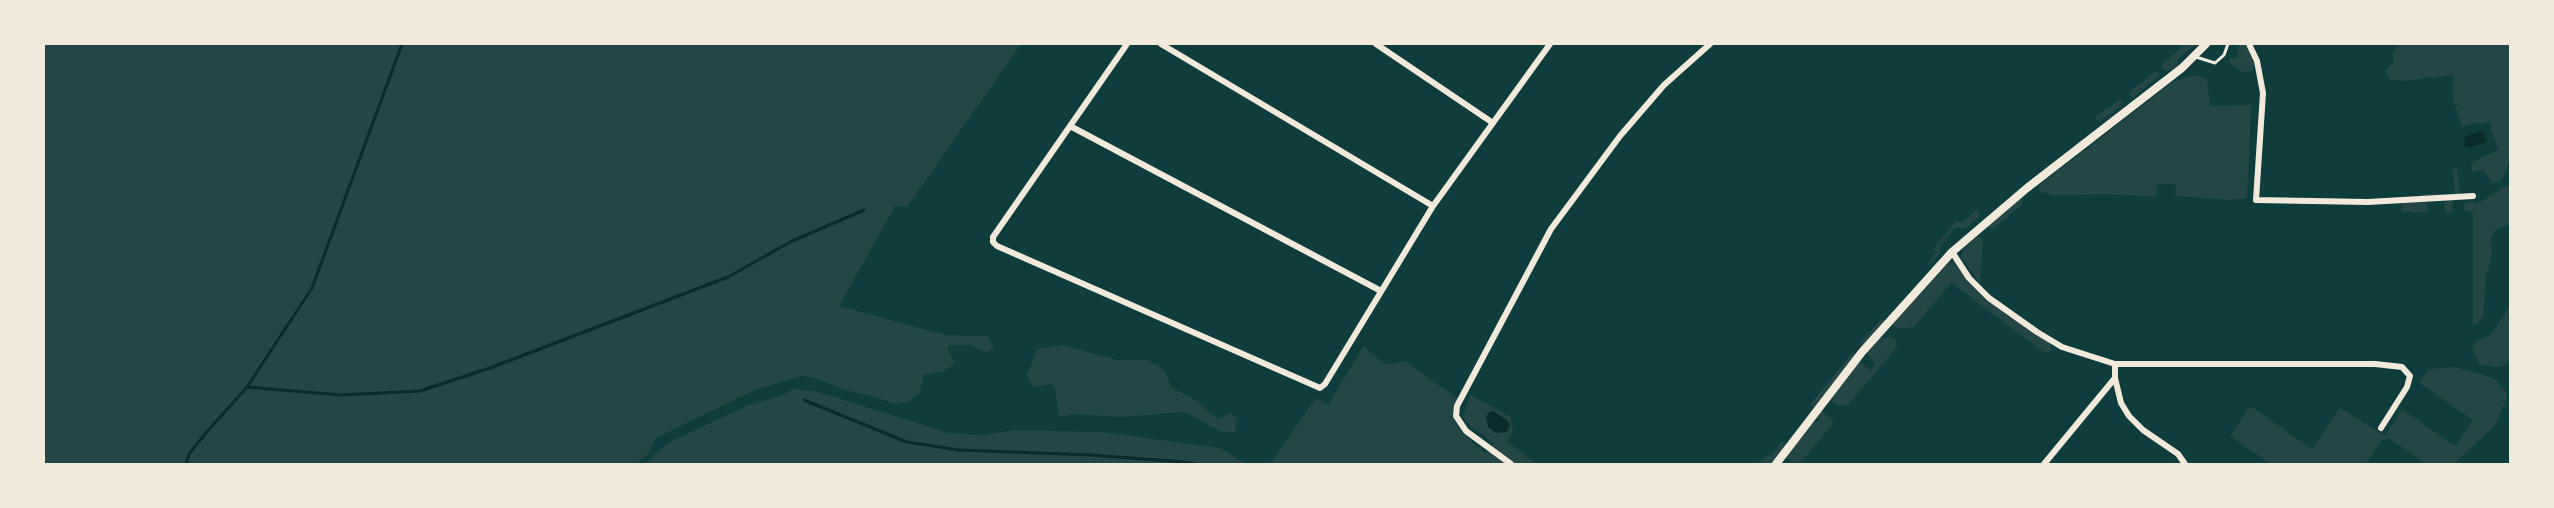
<!DOCTYPE html>
<html>
<head>
<meta charset="utf-8">
<style>
  body { margin:0 }
  #map { position:relative; width:2554px; height:508px; overflow:hidden; background:#0f3d3e; font-family:Montserrat,sans-serif }
  canvas { display:block }
  .frame { position:absolute; inset:0; border:45px solid #f1e9da; pointer-events:none }
</style>
</head>
<body>
<div id="map">
<canvas width="2554" height="508"></canvas>
<div class="frame"></div>
</div>
<script>
const c = document.querySelector('canvas').getContext('2d');
c.lineJoin = 'round';
function paint(path, color) { c.fillStyle = color; c.fill(path, 'evenodd'); }
const shape = rows => new Path2D(rows.map(r => 'M' + r).join(''));
function strokePath(path, color, width, dash) { c.strokeStyle = color; c.lineWidth = width; c.lineCap = dash ? 'butt' : 'round'; c.setLineDash(dash || []); c.stroke(path); }
paint(shape([
  [44,44,1021,44,907,207,895,206,839,306,945,335,988,336,993,347,990,351,985,352,971,345,950,345,947,348,955,362,952,366,944,371,924,374,920,392,908,402,895,404,868,395,845,390,816,378,801,376,755,390,656,438,648,454,636,464,44,464],
  [2185,44,2196,44,2177,60,2178,67,2166,71,2162,67,2163,63],
  [2239,44,2246,44,2249,49,2255,66,2251,71,2242,72,2229,62,2230,58,2237,58],
  [2400,44,2510,44,2510,161,2501,181,2492,183,2483,170,2473,172,2471,169,2471,165,2473,162,2498,150,2489,121,2481,124,2477,122,2462,127,2453,99,2453,75,2403,81,2390,80,2386,72,2389,66,2394,64,2392,53],
  [2157,70,2160,74,2159,76,2134,97,2129,96,2129,92],
  [2197,75,2207,79,2210,106,2251,105,2247,198,2230,200,2175,196,2176,184,2157,184,2156,197,2110,194,2056,195,2040,192,2039,188,2041,184,2174,81],
  [2119,100,2122,101,2121,106,2100,121,2096,120,2096,116],
  [2453,169,2457,169,2460,193,2453,197,2452,213,2445,212,2444,200,2427,199,2428,211,2425,213,2402,211,2402,204,2406,201,2421,201,2421,194,2455,194],
  [2510,186,2510,225,2496,229,2491,238,2492,255,2486,277,2483,316,2477,324,2473,324,2473,213,2462,209,2466,203,2473,201,2477,204,2504,187],
  [2019,198,2023,200,2022,205,1993,229,1988,227,1988,225],
  [1977,209,1980,216,1966,228,1955,228,1940,245,1940,253,1926,267,1936,252,1933,249,1957,220,1962,223],
  [1976,237,1981,237,1983,241,1980,283,1961,257,1962,250],
  [1949,261,1955,261,1987,300,2051,344,2051,351,2045,353,1951,283,1914,327,1898,329,1892,324],
  [2510,306,2510,361,2501,367,2480,365,2472,348,2475,342,2491,335],
  [1881,319,1884,321,1879,327,1880,338,1891,337,1896,341,1897,347,1848,405,1838,406,1831,400,1825,401,1821,405,1822,411,1832,419,1833,424,1802,461,1794,463,1784,455,1780,464,1757,464,1766,455,1770,457,1782,441,1792,448,1811,423,1819,421,1811,403,1853,352,1858,356,1860,363,1871,370,1875,365,1861,343],
  [1063,345,1116,360,1148,360,1165,371,1171,387,1197,401,1211,414,1219,419,1230,413,1237,418,1235,432,1222,432,1185,412,1121,417,1074,414,1059,417,1055,388,1051,384,1034,387,1027,376,1037,349],
  [1364,346,1385,365,1405,361,1458,399,1452,417,1463,434,1486,454,1493,443,1466,422,1463,416,1470,395,1510,417,1513,431,1507,441,1535,463,1534,464,1270,464,1316,398,1328,405],
  [2455,367,2494,378,2508,394,2496,424,2454,464,2426,464,2389,438,2382,440,2365,464,2271,464,2230,436,2250,406,2312,449,2340,408,2385,436,2402,409,2455,446,2473,420,2419,383,2429,369],
  [792,389,815,391,949,433,983,435,1013,430,1102,432,1220,448,1246,464,645,464,669,442,747,406,786,394]
]), '#244646');
paint(shape([
  [2481,131,2484,132,2487,142,2468,148,2464,146,2465,137],
  [1493,411,1507,420,1510,425,1507,432,1496,433,1488,427,1486,417,1489,412]
]), '#0a2a2b');
strokePath(shape([
  [247,387,341,395,420,391,490,368,728,277,792,241,864,210],
  [804,400,907,442,959,450,1091,455,1184,462,1195,464],
  [186,464,189,454,205,434,247,387,312,288,402,44]
]), '#0a2a2b', 3);
strokePath(shape([
  [2196,57,2215,63,2224,55,2228,44]
]), '#f1e9da', 3);
strokePath(shape([
  [1127,44,993,237,993,242,997,246,1320,388,1325,384,1433,206,1550,44],
  [1161,44,1433,206],
  [1376,44,1493,123],
  [2249,44,2257,61,2263,93,2256,200,2368,202,2473,196],
  [1070,126,1381,291],
  [1952,252,1969,278,1989,298,2037,332,2062,347,2115,364,2375,364,2402,367,2410,376,2407,387,2381,428],
  [2115,378,2121,403,2129,416,2143,430,2178,454,2185,464],
  [1511,464,1466,431,1456,416,1457,406,1551,229,1620,136,1664,85,1710,44],
  [2044,464,2115,378,2115,364]
]), '#f1e9da', 6);
strokePath(shape([
  [1776,464,1862,352,1952,252,2027,188,2182,68,2206,44]
]), '#f1e9da', 8);
</script>
</body>
</html>
